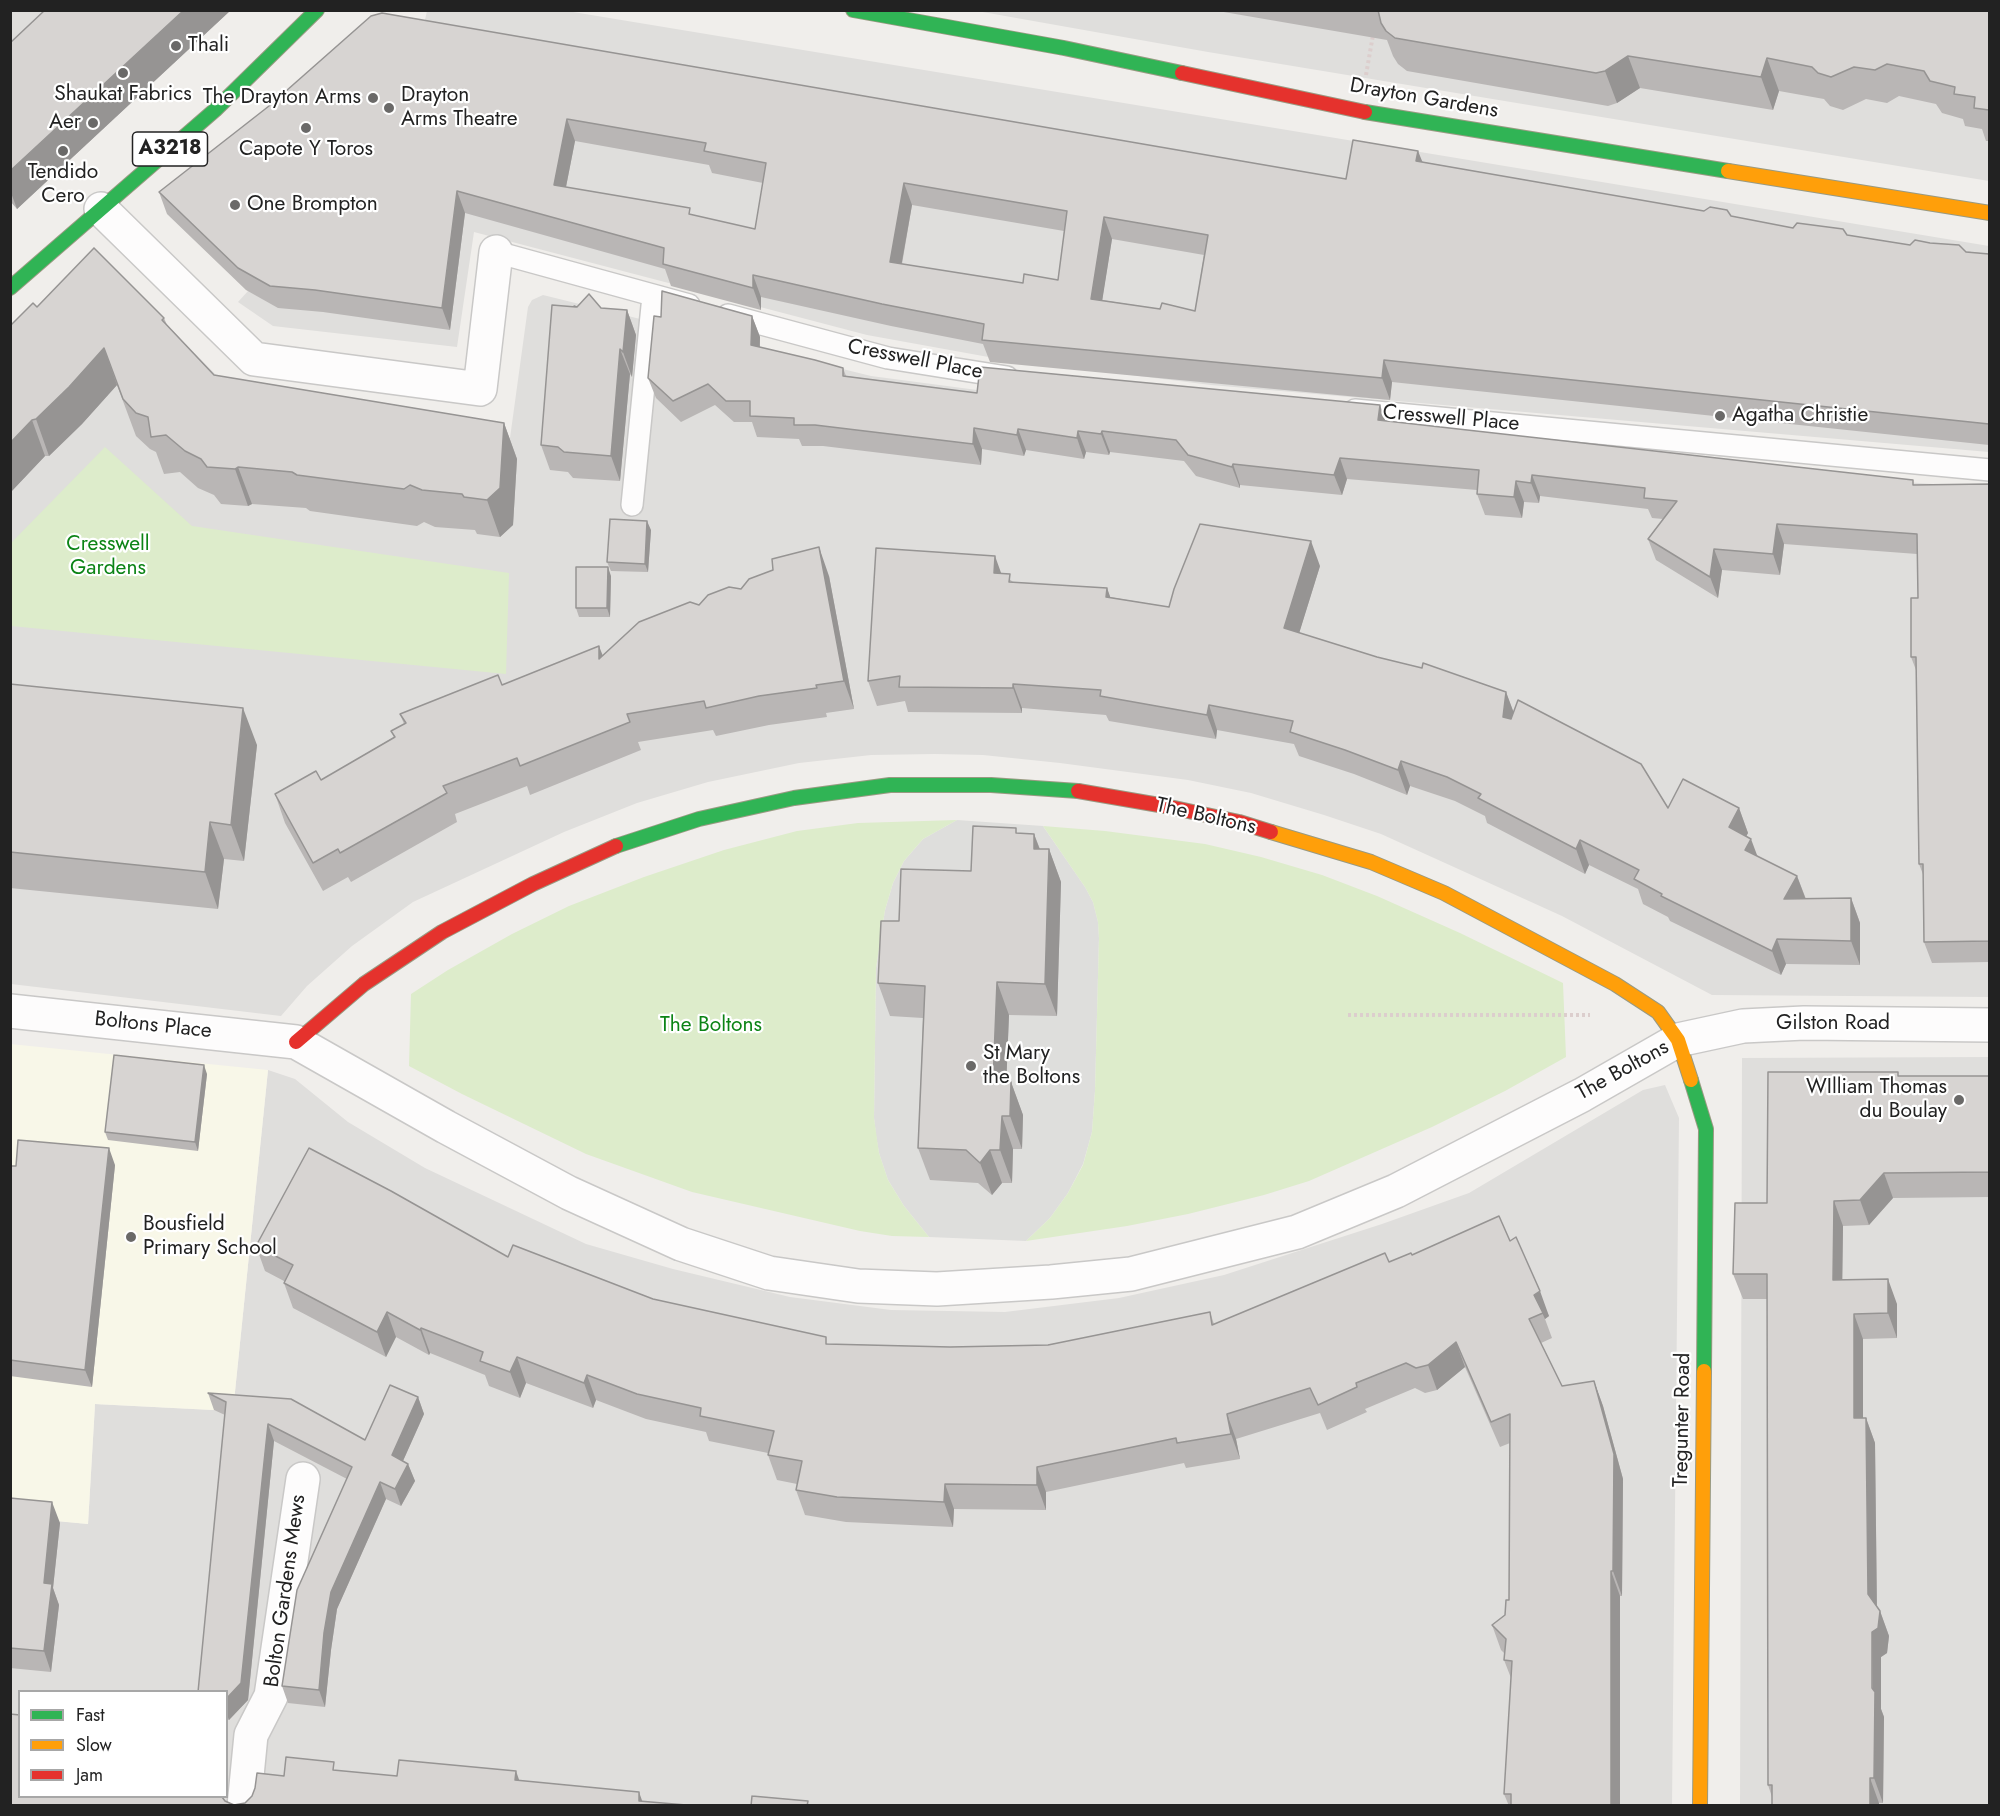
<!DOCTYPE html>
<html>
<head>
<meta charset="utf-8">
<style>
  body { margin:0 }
  #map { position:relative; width:2000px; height:1816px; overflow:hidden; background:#f0eeeb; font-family:Jost,sans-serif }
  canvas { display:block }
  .frame { position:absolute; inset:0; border:12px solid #222; pointer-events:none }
  .legend { position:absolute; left:18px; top:1690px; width:210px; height:108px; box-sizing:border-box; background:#fff; border:2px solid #a7a7a7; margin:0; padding:8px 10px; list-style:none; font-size:18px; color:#222 }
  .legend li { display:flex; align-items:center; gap:12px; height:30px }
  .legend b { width:30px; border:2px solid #a7a7a7 }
</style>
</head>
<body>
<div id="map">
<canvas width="2000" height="1816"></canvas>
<div class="frame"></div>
<ul class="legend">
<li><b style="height:8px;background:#30b455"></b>Fast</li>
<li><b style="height:8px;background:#ff9f0a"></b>Slow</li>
<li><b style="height:8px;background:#e5322d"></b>Jam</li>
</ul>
</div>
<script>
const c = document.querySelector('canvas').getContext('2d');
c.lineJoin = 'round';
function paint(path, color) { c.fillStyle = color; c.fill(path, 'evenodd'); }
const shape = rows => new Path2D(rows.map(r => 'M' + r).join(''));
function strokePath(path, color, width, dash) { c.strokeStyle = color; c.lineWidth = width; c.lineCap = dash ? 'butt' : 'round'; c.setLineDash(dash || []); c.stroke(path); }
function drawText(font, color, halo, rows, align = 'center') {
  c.font = font + ' Jost,sans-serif'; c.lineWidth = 4.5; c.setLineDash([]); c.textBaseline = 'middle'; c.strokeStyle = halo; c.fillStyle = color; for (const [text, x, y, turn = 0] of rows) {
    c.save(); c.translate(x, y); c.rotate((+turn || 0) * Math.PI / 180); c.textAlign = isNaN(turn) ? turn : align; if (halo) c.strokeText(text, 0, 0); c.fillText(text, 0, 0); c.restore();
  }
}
paint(shape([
  [11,11,91,11,11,86],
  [427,11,567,11,1989,246,1989,452,1211,385,994,358,867,335,474,232,457,347,273,326,238,302,360,168,393,164],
  [977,11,1989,11,1989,181,1208,52],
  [99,256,231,390,409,423,510,438,528,307,532,300,543,295,871,376,1038,398,1695,467,1989,488,1989,997,1712,995,1562,916,1381,834,1324,815,1251,793,1188,780,1060,763,983,755,935,754,871,755,799,763,708,782,637,803,564,832,413,902,352,946,307,986,281,1016,11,984,11,339],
  [1989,1057,1989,1805,1740,1806,1742,1058],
  [268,1070,295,1079,348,1122,425,1168,586,1244,673,1269,790,1297,891,1310,1005,1312,1119,1298,1224,1275,1382,1224,1469,1193,1643,1090,1665,1085,1679,1118,1672,1805,11,1805,10,1516,88,1524,95,1404,233,1411],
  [20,1692,226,1692,226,1796,20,1796]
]), '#dfdedc');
paint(shape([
  [10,1044,268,1070,233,1411,95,1404,88,1524,11,1517]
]), '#f8f7e8');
paint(shape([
  [957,820,1043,826,1085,887,1093,902,1098,922,1099,938,1095,1091,1092,1132,1083,1164,1068,1193,1050,1218,1026,1241,929,1237,904,1206,888,1180,879,1153,876,1136,874,1118,876,968,885,910,893,883,904,861,923,839]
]), '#dededc');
paint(shape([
  [105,447,192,526,509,573,506,674,11,626,11,543],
  [957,820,923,839,904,861,893,883,885,910,876,968,874,1118,879,1153,888,1180,904,1206,929,1237,892,1236,860,1231,692,1192,586,1154,462,1094,409,1066,411,994,448,970,512,934,569,906,644,877,724,850,797,831,858,823],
  [1043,826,1105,831,1205,844,1261,857,1322,875,1377,896,1460,933,1563,983,1566,1057,1505,1091,1432,1127,1309,1181,1264,1195,1188,1214,1127,1226,1026,1241,1050,1218,1068,1193,1083,1165,1092,1132,1095,1091,1099,938,1098,922,1093,902,1085,887]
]), '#ddeccb');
const lane = shape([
  [496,252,689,305],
  [728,315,888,358,1007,377],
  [1355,410,1990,470],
  [632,505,653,296]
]);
const street = shape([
  [101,209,254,359,480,389,496,252],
  [10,1011,296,1042,446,1127,569,1193,681,1244,769,1273,858,1286,937,1289,1051,1282,1131,1274,1297,1232,1396,1191,1582,1095,1678,1040,1743,1026,1804,1023,1990,1025],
  [244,1806,251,1735,271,1696,303,1479]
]);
const fast = shape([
  [853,10,1064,48,1182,73],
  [1365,112,1728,171],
  [10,288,215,110,317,10],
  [616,846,699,819,794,798,890,785,991,785,1078,791],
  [1691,1080,1706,1129,1704,1371]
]);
const slow = shape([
  [1728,171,1990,213],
  [1271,832,1371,862,1444,893,1615,984,1658,1012,1678,1040,1691,1080],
  [1700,1806,1704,1371]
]);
const jam = shape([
  [1182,73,1365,112],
  [1078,791,1165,806,1239,822,1271,832],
  [296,1042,364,984,442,932,533,884,616,846]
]);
strokePath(lane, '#c9c8c7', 24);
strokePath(street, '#c9c8c7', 36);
strokePath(fast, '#999a82', 16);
strokePath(slow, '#999a82', 16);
strokePath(jam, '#999a82', 16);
strokePath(shape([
  [1366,75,1373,35],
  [1348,1015,1590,1015]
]), '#dccecd', 4, [3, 3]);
strokePath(lane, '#fdfcfc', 21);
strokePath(street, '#fdfcfc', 33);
strokePath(fast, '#30b455', 14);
strokePath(slow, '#ff9f0a', 14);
strokePath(jam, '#e5322d', 14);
paint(shape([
  [45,10,231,10,17,209,10,201,10,43],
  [1212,10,1989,10,1989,141,1986,141,1982,129,1965,126,1963,119,1942,113,1936,104,1899,96,1887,103,1866,99,1843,110,1830,106,1824,99,1779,91,1773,110,1640,88,1617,103,1608,106,1407,71,1398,64,1393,56,1387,40],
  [371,16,1346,179,1423,162,1731,216,1793,228,1847,235,1910,245,1989,254,1989,445,1392,382,1390,400,990,362,983,344,891,326,761,297,761,310,671,286,665,269,465,213,450,330,323,312,278,308,246,290,167,214,159,192,269,106],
  [575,141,709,165,712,173,763,183,755,229,566,187],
  [912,205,1064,231,1058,280,1023,283,902,264],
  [1112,239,1204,255,1195,311,1160,309,1102,300],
  [37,307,164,318,167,325,214,375,504,423,517,459,513,525,500,537,477,534,475,530,435,527,424,522,417,526,310,511,306,508,252,504,248,506,221,504,214,495,198,488,180,472,164,474,156,452,150,449,136,436,117,385,82,424,49,456,45,456,10,493,10,326],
  [575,307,627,310,636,335,632,377,630,374,620,481,573,478,568,472,550,470,541,445],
  [752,316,760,337,760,347,843,368,846,376,977,393,1380,405,1385,421,1915,485,1989,484,1989,962,1932,963,1924,942,1924,877,1919,864,1916,670,1911,657,1918,598,1917,554,1784,544,1780,575,1722,570,1718,598,1656,560,1648,539,1663,519,1652,518,1648,509,1540,496,1539,503,1524,502,1522,518,1485,515,1477,494,1477,490,1347,479,1342,495,1240,485,1240,488,1196,476,1184,461,1110,452,1109,455,1086,452,1084,459,1026,450,1024,456,982,449,981,465,823,446,802,446,799,439,757,437,752,422,734,422,715,405,681,422,656,398,648,378,661,317],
  [651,530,648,572,611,571,607,562],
  [1320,566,1299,633,1377,657,1506,692,1513,711,1668,808,1739,808,1748,833,1746,836,1757,856,1797,876,1806,899,1851,898,1860,923,1860,965,1786,964,1781,975,1670,921,1668,917,1643,904,1638,889,1589,865,1585,874,1487,823,1485,816,1455,801,1410,786,1407,795,1354,774,1299,756,1294,744,1217,730,1216,739,1109,721,1106,715,1022,708,1022,713,908,712,905,701,877,706,868,681,1002,573,1013,582,1107,588,1110,597,1169,607],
  [611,576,610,617,579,617,576,608],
  [829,576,854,709,826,713,827,717,769,725,716,736,713,730,638,742,641,750,530,795,527,786,455,814,457,822,351,882,348,877,323,891,285,823,275,794,321,780,394,737,391,731,404,724,400,714,603,655,699,605,741,589],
  [10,684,257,745,244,861,224,859,218,909,10,888],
  [1018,833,1034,834,1040,849,1049,849,1061,882,1057,1016,1009,1015,1006,1082,1011,1082,1023,1115,1022,1149,1013,1149,1012,1183,1002,1183,992,1195,978,1183,930,1180,918,1148,923,1018,890,1016,878,983,899,921,971,871],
  [207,1074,198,1151,108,1140,105,1132],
  [1900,1076,1989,1076,1989,1197,1893,1198,1869,1225,1843,1226,1842,1280,1897,1304,1897,1338,1863,1339,1863,1418,1866,1418,1875,1443,1877,1607,1880,1611,1889,1636,1887,1653,1881,1657,1881,1709,1884,1717,1883,1803,1772,1797,1768,1785,1767,1299,1743,1299,1733,1274,1767,1203],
  [115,1165,92,1387,10,1376,10,1166],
  [1510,1241,1549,1316,1545,1319,1552,1338,1541,1343,1562,1386,1594,1381,1603,1406,1623,1479,1622,1596,1620,1596,1620,1806,1509,1806,1504,1794,1511,1678,1504,1660,1505,1654,1501,1650,1492,1625,1505,1615,1509,1600,1510,1443,1500,1447,1465,1367,1437,1390,1425,1393,1415,1388,1365,1409,1367,1412,1327,1430,1320,1413,1236,1439,1240,1459,1186,1468,1184,1463,1046,1492,1046,1510,954,1509,953,1527,846,1522,805,1515,796,1490,797,1484,777,1480,768,1455,768,1453,709,1441,706,1432,646,1419,596,1400,593,1408,526,1383,520,1398,489,1386,485,1375,430,1353,429,1355,396,1337,386,1357,293,1308,284,1283,284,1281,265,1271,256,1246,508,1257,653,1299,829,1344,950,1347,1048,1345,1210,1312,1214,1324,1389,1262,1412,1255],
  [208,1393,365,1440,418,1397,424,1414,403,1461,408,1464,415,1481,401,1506,386,1499,337,1609,331,1650,325,1707,288,1703,282,1686,347,1479,274,1441,248,1700,229,1720,226,1719,225,1415,214,1410],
  [10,1498,60,1523,53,1588,59,1605,51,1672,10,1668]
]), '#b9b6b5');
paint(shape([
  [184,10,231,10,17,209,10,190,10,171],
  [1628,56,1640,88,1617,103,1605,71],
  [1767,58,1779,91,1773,110,1761,77],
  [567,119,575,141,562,207,554,185],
  [1418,151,1427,173,1416,161],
  [904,183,912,205,898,284,890,262],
  [457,191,465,213,450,330,442,308],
  [1104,217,1112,239,1099,321,1091,299],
  [753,275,761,297,761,310,753,288],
  [627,310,636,335,632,377,623,352],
  [752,316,760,337,759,366,751,345],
  [104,348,117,385,82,424,49,456,36,419],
  [620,349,630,374,620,481,611,456],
  [1384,360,1392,382,1390,400,1382,378],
  [1380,405,1387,426,1378,420],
  [32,420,45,456,10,493,10,443],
  [504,423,517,459,513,525,500,537,487,500],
  [974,428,982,449,981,465,973,444],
  [1018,429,1026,450,1024,456,1017,435],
  [1078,431,1086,452,1084,459,1077,438],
  [1102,431,1110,452,1109,455,1101,434],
  [1340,458,1347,479,1342,495,1334,475],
  [1233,464,1240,485,1240,488,1232,467],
  [238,467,252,504,248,506,235,469],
  [1532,475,1540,496,1539,503,1531,483],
  [1516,481,1524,502,1522,518,1514,497],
  [647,521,651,530,648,572,645,564],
  [1777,524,1784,544,1780,575,1773,554],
  [1311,541,1320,566,1293,653,1284,628],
  [819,547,829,576,854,709,844,681],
  [1714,549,1722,570,1718,598,1710,577],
  [995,556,1004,581,994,573],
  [608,567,611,576,610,617,607,608],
  [1107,588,1116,613,1106,597],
  [599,646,610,674,599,659],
  [1013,684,1022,708,1022,713,1013,688],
  [1506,692,1515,716,1512,741,1503,717],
  [1209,705,1217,730,1216,739,1207,715],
  [243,708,257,745,244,861,231,825],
  [1401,761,1410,786,1407,795,1398,770],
  [1739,808,1748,833,1738,852,1729,827],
  [210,822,224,859,218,909,205,872],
  [1034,834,1046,866,1034,849],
  [1751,839,1760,863,1745,850],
  [1580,840,1589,865,1585,874,1576,849],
  [1049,849,1061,882,1057,1016,1045,984],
  [1797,876,1806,900,1784,899],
  [1851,898,1860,923,1860,965,1851,941],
  [1777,939,1786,964,1781,975,1772,951],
  [997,982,1009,1015,1005,1114,993,1082],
  [204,1065,207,1074,198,1151,195,1142],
  [1011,1082,1023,1115,1022,1149,1010,1116],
  [1002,1116,1013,1149,1012,1183,1000,1150],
  [109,1148,115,1165,92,1387,85,1370],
  [990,1150,1002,1183,992,1195,980,1163],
  [1884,1173,1893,1198,1869,1225,1860,1200],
  [1834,1201,1843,1226,1842,1305,1833,1280],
  [1888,1279,1897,1304,1897,1338,1888,1313],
  [1540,1291,1549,1316,1545,1319,1534,1295],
  [387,1312,396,1337,386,1357,377,1332],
  [1854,1314,1863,1339,1863,1443,1854,1418],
  [421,1328,430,1353,429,1355,420,1330],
  [1456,1342,1465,1367,1437,1390,1428,1365],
  [517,1357,526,1383,520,1398,510,1372],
  [587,1375,596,1400,593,1408,584,1383],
  [1594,1381,1603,1406,1623,1479,1622,1596,1613,1571],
  [418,1397,424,1414,398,1472,392,1455],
  [1227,1414,1236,1439,1240,1459,1231,1434],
  [1866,1418,1875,1443,1877,1619,1868,1594],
  [268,1424,274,1441,248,1700,229,1720,226,1712,226,1699],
  [408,1464,415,1481,401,1506,395,1489],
  [1037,1467,1046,1492,1046,1510,1037,1485],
  [380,1482,386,1499,337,1609,331,1650,325,1707,319,1690,324,1633,331,1592],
  [945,1484,954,1509,953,1527,944,1502],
  [52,1502,60,1523,53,1588,59,1605,51,1672,44,1651,44,1583],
  [1611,1571,1620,1596,1620,1806,1611,1806],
  [1880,1611,1889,1636,1887,1653,1881,1657,1881,1709,1884,1717,1883,1803,1874,1778,1872,1632],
  [516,1771,523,1791,515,1780],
  [1870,1778,1879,1803,1879,1806,1870,1806],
  [639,1792,644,1806,639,1801]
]), '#969493');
const building = shape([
  [45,10,184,10,10,171,10,43,45,10],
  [1378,10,1989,10,1989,110,1974,108,1975,97,1954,94,1955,87,1930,81,1924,71,1887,64,1875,70,1854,67,1831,77,1818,73,1812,67,1767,58,1761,77,1628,56,1605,71,1596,73,1395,38,1386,31,1381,23,1378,10],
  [382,13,1346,179,1353,140,1418,151,1416,161,1704,211,1710,207,1727,210,1731,216,1793,228,1797,223,1843,229,1847,235,1910,245,1915,240,1930,243,1959,245,1966,252,1989,254,1989,424,1384,360,1382,378,982,340,984,324,882,304,753,275,753,288,663,264,664,248,457,191,442,308,315,290,270,286,238,268,159,192,269,106,371,16,382,13],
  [567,119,706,143,704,151,766,163,755,229,689,214,690,208,554,185,567,119],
  [904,183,1067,211,1058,280,1024,274,1023,283,890,262,904,183],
  [1104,217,1208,235,1195,311,1162,303,1160,309,1091,299,1104,217],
  [94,248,164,318,162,320,214,375,504,423,500,488,487,500,464,497,462,494,422,490,410,485,404,489,297,475,292,472,238,467,235,469,207,467,201,459,185,451,166,435,151,437,148,417,136,413,123,399,104,348,69,387,36,419,32,420,10,443,10,326,33,303,37,307,94,248],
  [662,291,752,316,751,345,815,360,843,368,843,376,977,393,980,367,1380,405,1378,420,1913,480,1913,485,1989,484,1989,941,1924,942,1923,864,1919,864,1916,657,1911,657,1911,598,1918,598,1917,534,1777,524,1773,554,1714,549,1710,577,1648,539,1677,501,1644,498,1645,488,1532,475,1531,483,1516,481,1514,497,1477,494,1479,470,1340,458,1334,475,1233,464,1232,467,1188,455,1176,440,1102,431,1101,434,1078,431,1077,438,1018,429,1017,435,974,428,973,444,815,425,794,425,794,418,750,416,750,401,726,401,708,384,673,401,648,378,654,316,661,317,662,291],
  [589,294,601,308,627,310,623,352,620,349,611,456,564,452,558,447,541,445,552,305,576,307,574,306,577,307,589,294],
  [610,519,647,521,645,564,607,562,610,519],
  [1200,524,1311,541,1284,628,1377,657,1422,668,1423,663,1506,692,1503,717,1511,719,1518,700,1641,764,1668,808,1683,779,1739,808,1729,827,1751,839,1745,850,1797,876,1784,899,1851,898,1851,941,1777,939,1772,951,1661,896,1662,894,1634,879,1639,870,1580,840,1576,849,1478,798,1481,794,1447,777,1401,761,1398,770,1345,750,1290,732,1293,721,1209,705,1207,715,1100,696,1101,690,1013,684,1013,688,899,687,900,676,868,681,876,548,995,556,994,573,1010,574,1009,582,1107,588,1106,597,1169,607,1174,589,1200,524],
  [819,547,844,681,816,685,817,688,759,696,706,708,704,701,627,714,630,722,520,766,517,758,443,786,447,793,340,853,338,849,313,863,275,794,316,771,321,780,395,737,391,731,406,723,400,714,498,675,502,685,599,646,599,659,639,622,690,602,699,605,708,595,729,587,741,589,749,579,773,570,772,559,819,547],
  [576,567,608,567,607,608,576,608,576,567],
  [10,684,243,708,231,825,210,822,205,872,10,852,10,684],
  [973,826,1016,828,1016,833,1034,834,1034,849,1049,849,1045,984,997,982,993,1082,1011,1082,1010,1116,1002,1116,1000,1150,990,1150,980,1163,966,1150,918,1148,925,986,878,983,881,921,899,921,901,869,971,871,973,826],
  [114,1055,204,1065,195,1142,105,1132,114,1055],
  [1768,1072,1898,1072,1898,1076,1989,1076,1989,1172,1884,1173,1860,1200,1834,1201,1833,1280,1888,1279,1888,1313,1854,1314,1854,1418,1866,1418,1868,1594,1880,1611,1878,1628,1872,1632,1872,1688,1875,1692,1874,1778,1870,1778,1870,1806,1772,1806,1772,1785,1768,1785,1767,1274,1733,1274,1735,1203,1767,1203,1768,1072],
  [18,1140,109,1148,85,1370,10,1360,10,1166,16,1166,18,1140],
  [309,1148,391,1191,508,1257,513,1245,653,1299,826,1337,826,1344,950,1347,1048,1345,1210,1312,1212,1325,1385,1253,1389,1262,1411,1253,1412,1255,1499,1216,1510,1241,1516,1237,1540,1291,1534,1295,1543,1313,1529,1319,1562,1386,1594,1381,1614,1454,1613,1571,1611,1571,1611,1806,1511,1806,1511,1794,1504,1794,1512,1661,1504,1660,1506,1639,1492,1625,1505,1615,1506,1600,1509,1600,1510,1414,1491,1422,1456,1342,1428,1365,1416,1368,1406,1363,1356,1383,1357,1387,1318,1405,1310,1388,1227,1414,1231,1434,1177,1443,1176,1438,1037,1467,1037,1485,945,1484,944,1502,837,1497,796,1490,802,1461,768,1455,774,1431,700,1416,701,1408,637,1394,587,1375,584,1383,517,1357,510,1372,480,1361,483,1352,421,1328,420,1330,387,1312,377,1332,284,1283,293,1265,256,1246,309,1148],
  [390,1385,418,1397,392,1455,408,1464,395,1489,380,1482,331,1592,324,1633,319,1690,282,1686,297,1590,352,1467,268,1424,241,1683,226,1699,226,1692,198,1692,226,1402,208,1393,291,1399,365,1440,390,1385],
  [10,1498,52,1502,44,1583,52,1584,44,1651,10,1648,10,1498],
  [10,1714,20,1715,20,1797,222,1797,225,1801,234,1805,245,1803,252,1796,255,1788,257,1773,284,1776,286,1757,334,1762,333,1770,397,1776,399,1760,516,1771,515,1780,639,1792,639,1801,698,1806,10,1806,10,1714],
  [752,1796,808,1801,807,1806,751,1806,752,1796]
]);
paint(building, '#d7d4d2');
strokePath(building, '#969493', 1.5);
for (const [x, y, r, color] of [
  [176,46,6,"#6a6968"],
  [123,73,6,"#6a6968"],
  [373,98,6,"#6a6968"],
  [389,108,6,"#6a6968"],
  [93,123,6,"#6a6968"],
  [306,128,6,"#6a6968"],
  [63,151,6,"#6a6968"],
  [235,205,6,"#6a6968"],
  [1720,416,6,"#6a6968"],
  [971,1066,6,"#6a6968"],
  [1959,1100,6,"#6a6968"],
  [131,1237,6,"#6a6968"]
]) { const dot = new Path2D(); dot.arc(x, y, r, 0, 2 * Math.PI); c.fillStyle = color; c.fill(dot); strokePath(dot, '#fff', 2); }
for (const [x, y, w] of [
  [170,149,75]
]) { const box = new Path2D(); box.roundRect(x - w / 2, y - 17, w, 34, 4.5); c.fillStyle = '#fff'; c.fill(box); strokePath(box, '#222', 1.5); }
drawText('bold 20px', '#222', null, [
  ["A3218",170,149]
]);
drawText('21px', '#222', '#fff', [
  ["Thali",188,46],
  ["Shaukat Fabrics",123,95,"center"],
  ["Drayton",401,96],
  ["Arms Theatre",401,120],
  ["The Drayton Arms",361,98,"right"],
  ["Aer",81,123,"right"],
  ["Capote Y Toros",306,150,"center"],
  ["Tendido",63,173,"center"],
  ["Cero",63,197,"center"],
  ["One Brompton",247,205],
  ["Agatha Christie",1732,416],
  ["St Mary",983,1054],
  ["the Boltons",983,1078],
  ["WIlliam Thomas",1947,1088,"right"],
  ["du Boulay",1947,1112,"right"],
  ["Bousfield",143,1225],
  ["Primary School",143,1249]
], 'left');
drawText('21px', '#222', '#fff', [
  ["Drayton Gardens",1424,99,10],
  ["Cresswell Place",915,360,11],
  ["Cresswell Place",1451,419,5],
  ["The Boltons",1206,817,13],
  ["Gilston Road",1833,1024],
  ["Boltons Place",153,1026,6],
  ["The Boltons",1623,1071,-29],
  ["Tregunter Road",1683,1420,-89],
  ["Bolton Gardens Mews",286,1591,-82]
]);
drawText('21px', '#0c8416', '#fff', [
  ["Cresswell",108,545],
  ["Gardens",108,569],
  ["The Boltons",711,1026]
]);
</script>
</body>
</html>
